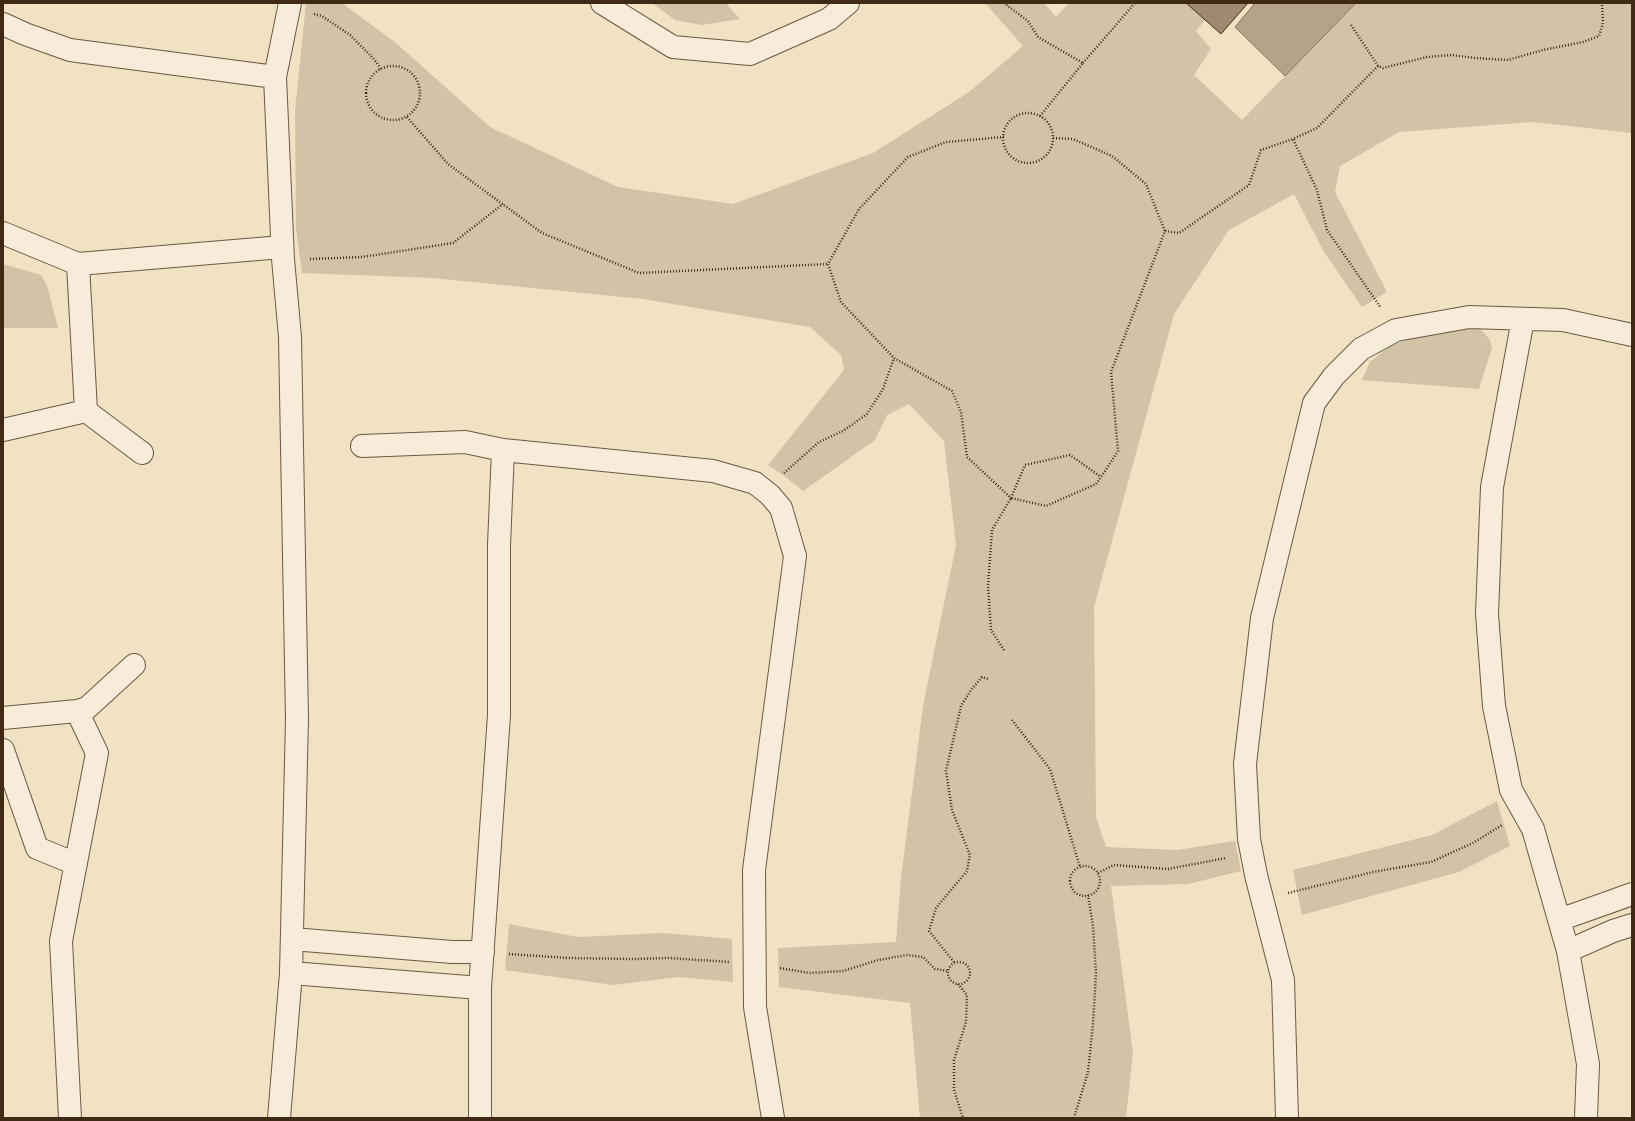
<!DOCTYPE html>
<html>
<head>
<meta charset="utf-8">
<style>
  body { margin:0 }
  #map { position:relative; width:1635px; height:1121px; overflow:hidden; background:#f1e2c4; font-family:"IM FELL English",serif }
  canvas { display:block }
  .frame { position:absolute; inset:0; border:4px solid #412a15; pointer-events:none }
</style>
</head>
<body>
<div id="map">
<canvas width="1635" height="1121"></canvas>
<div class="frame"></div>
</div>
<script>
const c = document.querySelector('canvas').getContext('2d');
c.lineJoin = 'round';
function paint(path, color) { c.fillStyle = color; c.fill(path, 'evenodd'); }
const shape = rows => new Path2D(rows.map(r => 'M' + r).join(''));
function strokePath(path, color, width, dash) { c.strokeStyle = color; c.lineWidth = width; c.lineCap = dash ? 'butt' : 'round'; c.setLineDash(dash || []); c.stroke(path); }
paint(shape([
  [306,3,342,3,396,43,490,127,618,187,733,204,873,153,969,92,1023,46,985,3,1044,3,1056,17,1069,3,1186,3,1205,20,1196,31,1211,49,1194,75,1242,120,1356,3,1632,3,1632,133,1533,122,1399,132,1340,166,1335,192,1387,292,1362,307,1324,252,1294,194,1229,230,1174,314,1094,607,1096,817,1106,847,1177,850,1235,841,1241,871,1188,884,1111,886,1133,1053,1126,1118,920,1118,910,1003,779,987,778,948,896,942,901,878,923,706,956,545,944,441,909,404,887,415,875,440,803,491,787,478,768,465,844,370,841,355,810,327,643,299,433,278,302,273,296,229,295,111],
  [652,3,726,3,740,19,702,25,675,20],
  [3,264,41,275,47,285,58,328,3,328],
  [1479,327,1490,340,1492,348,1479,389,1362,380,1370,362,1388,347,1408,339,1446,330],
  [1497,801,1510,846,1459,872,1302,915,1293,870,1432,835],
  [509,924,578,937,664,933,732,939,733,982,679,977,613,985,505,970]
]), '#d3c3a6');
const water = shape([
  [1255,3,1356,3,1285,76,1235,27,1255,3]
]);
paint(water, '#b5a388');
strokePath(water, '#87735a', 1);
const building = shape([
  [1186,3,1248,3,1221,34,1186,3]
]);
paint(building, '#9d8a70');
strokePath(building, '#412a15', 1);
const street = shape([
  [602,3,673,47,750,54,829,19,848,3],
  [3,24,25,34,70,50,275,77],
  [3,233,78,264,282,247],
  [78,264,86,411],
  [1523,319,1492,487,1487,614,1494,706,1511,790,1533,829,1568,951,1588,1064,1586,1118],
  [3,430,86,411,142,453],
  [362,446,465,442,503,450],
  [3,718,77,711,87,708,134,665],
  [3,750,37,848,76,864],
  [1559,920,1632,894],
  [292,939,452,952,483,952],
  [1568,951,1613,931,1632,925],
  [291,973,480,988],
  [70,1118,61,941,97,753,77,711],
  [279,1118,291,973,297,719,290,337,283,259,275,77,290,3],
  [480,1118,480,988,499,715,499,545,503,450,713,471,755,483,770,495,781,508,795,556,754,870,755,1007,773,1118],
  [1287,1118,1283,980,1256,875,1249,839,1245,764,1262,618,1314,403,1334,376,1361,349,1396,330,1469,317,1563,320,1632,335]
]);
strokePath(street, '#6d5841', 24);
strokePath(shape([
  [1004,3,1028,21,1038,37,1083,63,1040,116],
  [314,14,322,16,350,35,374,59,381,69],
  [1351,25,1378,66,1383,68,1427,57,1451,55,1475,58,1508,60,1543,50,1583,42,1599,36,1603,23,1602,3],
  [1083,63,1135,3],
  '366 93a27 27 0 1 1 54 0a27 27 0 1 1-54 0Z',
  [1378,66,1317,128,1293,139,1317,190,1327,230,1381,308],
  '1003 138a25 25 0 1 1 50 0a25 25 0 1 1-50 0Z',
  [407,117,448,164,542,233,639,273,828,264],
  [1004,137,946,142,908,157,859,209,828,264,841,302,894,358,952,391,961,412,967,457,1011,498,1025,465,1070,455,1101,477],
  [1053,138,1073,139,1112,156,1146,184,1165,231],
  [310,259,362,257,453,243,503,204],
  [784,473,819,442,843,431,867,414,883,389,894,358],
  [1004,650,991,630,988,586,992,530,1011,498,1046,506,1096,484,1101,477,1118,451,1111,372,1165,231,1179,233,1249,185,1261,150,1293,139],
  [1012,720,1050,769,1080,867],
  '1070 881a15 15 0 1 1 30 0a15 15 0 1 1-30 0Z',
  [1098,873,1114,865,1168,869,1226,858],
  [1288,893,1373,872,1431,862,1473,843,1502,825],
  [509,954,568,958,634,959,669,958,730,962],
  '948 973a11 11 0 1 1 22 0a11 11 0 1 1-22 0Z',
  [954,962,929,931,936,908,967,871,970,855,952,810,946,771,961,706,971,690,982,677,988,679],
  [780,968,809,973,843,971,878,960,907,955,923,957,935,969,948,971],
  [958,984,967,995,966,1022,954,1060,954,1090,963,1118],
  [1074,1118,1088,1072,1093,1024,1096,973,1093,926,1088,895]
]), '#412a15', 2.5, [1, 2]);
strokePath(street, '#f6ecd9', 22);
</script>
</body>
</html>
